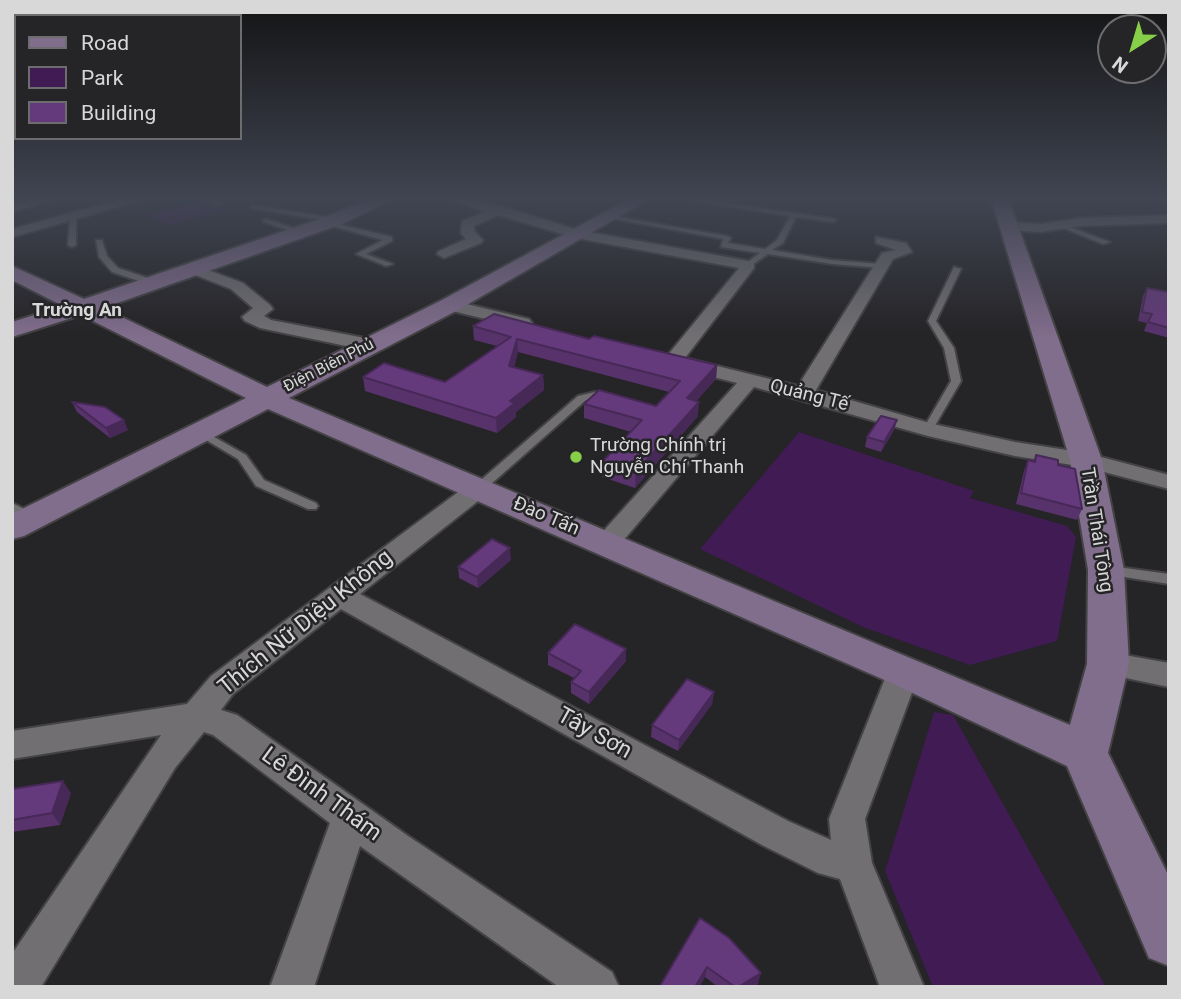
<!DOCTYPE html>
<html>
<head>
<meta charset="utf-8">
<style>
  body { margin:0 }
  #map { position:relative; width:1181px; height:999px; overflow:hidden; background:#252426; font-family:Roboto,sans-serif }
  canvas { display:block }
  .frame { position:absolute; inset:0; border:14px solid #d9d8d9; pointer-events:none }
  .legend { position:absolute; left:14px; top:14px; width:228px; height:126px; box-sizing:border-box; background:#252426; border:2px solid #6d6c6e; margin:0; padding:9px 12px; list-style:none; font-size:21px; color:#d9d8d9 }
  .legend li { display:flex; align-items:center; gap:14px; height:35px }
  .legend b { width:35px; border:2px solid #6d6c6e }
  .north { position:absolute; left:1097px; top:14px; width:70px; height:70px; box-sizing:border-box; background:#252426; border:2px solid #6d6c6e; border-radius:50%; rotate:217deg; font-size:19px; font-weight:700; line-height:28px; text-align:center; color:#d9d8d9 }
  .north::after { content:''; display:block; margin:auto; width:24px; height:32px; background:#88cf49; clip-path:polygon(50% 0,100% 100%,50% 72%,0 100%) }
</style>
</head>
<body>
<div id="map">
<canvas width="1181" height="999"></canvas>
<div class="frame"></div>
<ul class="legend">
<li><b style="height:9px;background:#816d8c"></b>Road</li>
<li><b style="height:19px;background:#411b54"></b>Park</li>
<li><b style="height:19px;background:#653a7c"></b>Building</li>
</ul>
<div class="north">N</div>
</div>
<script>
const c = document.querySelector('canvas').getContext('2d');
c.lineJoin = 'round';
function paint(path, color) { c.fillStyle = color; c.fill(path, 'evenodd'); }
const shape = rows => new Path2D(rows.map(r => 'M' + r).join(''));
function strokePath(path, color, width, dash) { c.strokeStyle = color; c.lineWidth = width; c.lineCap = dash ? 'butt' : 'round'; c.setLineDash(dash || []); c.stroke(path); }
function drawText(font, color, halo, rows, align = 'center') {
  c.font = font + ' Roboto,sans-serif'; c.lineWidth = 5; c.setLineDash([]); c.textBaseline = 'middle'; c.strokeStyle = halo; c.fillStyle = color; for (const [text, x, y, turn = 0] of rows) {
    c.save(); c.translate(x, y); c.rotate((+turn || 0) * Math.PI / 180); c.textAlign = isNaN(turn) ? turn : align; if (halo) c.strokeText(text, 0, 0); c.fillText(text, 0, 0); c.restore();
  }
}
paint(shape([
  [200,201,225,209,171,225,146,216],
  [799,432,974,491,970,498,1067,526,1076,537,1057,641,970,665,863,627,700,549],
  [934,712,953,715,1106,987,933,987,885,871]
]), '#411b54');
const lane = shape([
  [675,198,690,198,835,219,836,220,833,222,796,217,783,243,772,250,832,260,881,264,885,266,881,268,832,264,768,254,749,267,745,265,746,263,760,253,721,247,723,239,604,217,607,215,727,236,731,238,728,243,765,249,777,240,790,216,675,198],
  [253,205,334,218,337,220,334,222,251,208,251,206,253,205],
  [73,215,76,217,76,245,72,247,68,245,70,217,73,215],
  [266,219,302,231,304,232,300,234,264,222,263,221,266,219],
  [326,221,392,237,392,241,366,254,393,264,386,266,356,254,383,240,324,224,323,223,326,221],
  [1058,224,1062,224,1110,242,1103,244,1058,226,1058,224],
  [96,240,102,240,107,256,118,268,157,281,157,285,151,285,112,272,99,257,96,240],
  [954,267,961,269,936,321,954,348,961,381,933,429,928,432,923,429,951,381,944,348,928,321,954,267],
  [595,392,613,395,614,397,609,400,595,398,586,400,482,492,474,492,472,489,474,486,578,396,595,392],
  [200,429,246,455,264,480,316,503,318,506,316,509,308,509,256,486,238,459,196,434,195,432,196,430,200,429],
  [12,503,35,514,37,517,31,521,12,512,12,503],
  [1110,566,1169,574,1169,584,1105,574,1103,571,1105,568,1110,566]
]);
const street = shape([
  [39,198,60,198,12,212,12,204,39,198],
  [126,198,142,200,12,237,12,229,126,198],
  [197,198,217,198,224,202,218,206,197,198],
  [447,198,466,198,500,206,578,230,754,262,754,268,685,358,798,386,882,253,896,250,876,243,876,237,906,243,912,252,893,259,816,390,933,424,1015,442,1086,453,1169,475,1169,489,1085,467,1015,456,928,436,754,387,616,549,607,551,598,549,594,543,598,537,737,383,666,365,663,361,739,268,576,238,498,215,474,226,475,232,483,240,481,243,444,258,437,254,439,251,466,239,461,233,462,221,485,212,447,198],
  [1169,215,1169,223,1080,226,1040,232,1009,230,1002,226,1009,222,1040,224,1080,218,1169,215],
  [195,265,243,283,270,305,273,309,264,316,271,320,370,339,379,345,370,351,260,328,245,321,242,317,253,308,231,289,190,273,187,270,195,265],
  [450,300,529,319,532,323,523,328,444,309,442,305,444,301,450,300],
  [478,482,487,484,490,489,487,494,360,594,788,821,831,840,829,819,888,671,893,663,904,659,915,663,920,671,865,819,872,863,924,987,880,987,840,879,818,873,762,845,341,609,233,694,221,710,237,715,408,836,612,972,619,987,559,987,360,846,314,987,270,987,330,823,213,735,204,732,175,768,41,987,12,987,12,954,161,735,12,759,12,731,187,704,211,676,469,484,478,482],
  [1108,652,1169,663,1169,687,1097,672,1093,664,1097,656,1108,652]
]);
const secondary = shape([
  [372,198,395,198,342,224,103,308,267,387,442,300,631,198,651,198,458,310,289,398,1070,725,1087,664,1088,570,1070,460,991,198,1008,198,1102,460,1124,570,1129,664,1108,753,1169,877,1169,966,1149,958,1067,766,889,682,268,409,24,536,12,539,12,514,246,398,81,315,12,337,12,322,63,306,12,280,12,266,84,299,328,216,372,198]
]);
strokePath(lane, '#434244', 4);
strokePath(street, '#434244', 4);
strokePath(secondary, '#434244', 4);
paint(lane, '#716f72');
paint(street, '#716f72');
paint(secondary, '#816d8c');
paint(shape([
  [1147,288,1169,292,1169,338,1144,331,1147,323,1138,321,1143,296],
  [473,326,589,339,717,365,716,379,696,401,698,416,635,488,602,477,602,462,631,432,584,418,584,404,656,406,669,392,518,352,514,367,543,375,544,390,516,412,516,417,497,433,365,391,363,377,445,382,497,346,474,340],
  [72,402,128,430,110,438,77,412],
  [897,420,894,430,881,452,865,447,867,437],
  [1036,455,1058,465,1082,509,1077,520,1016,504,1024,471,1028,460,1033,461],
  [511,560,478,588,459,578,458,567],
  [626,649,626,661,589,704,571,693,571,682,574,678,548,665,548,653],
  [714,692,712,704,678,751,651,737,652,725],
  [12,789,71,793,60,825,12,832],
  [700,918,758,984,754,987,718,987,705,977,699,987,660,987]
]), '#57326b');
paint(shape([
  [517,339,518,352,510,380,509,366],
  [717,365,716,379,686,413,687,398],
  [543,375,544,390,516,412,516,417,497,433,496,418,510,401],
  [699,402,698,416,635,488,636,472],
  [124,420,128,430,110,438,106,428],
  [897,420,894,430,881,452,884,442],
  [510,548,511,560,478,588,477,577],
  [626,649,626,661,589,704,589,692],
  [714,692,712,704,678,751,679,740],
  [63,781,71,793,60,825,52,813],
  [707,967,705,977,699,987,695,987],
  [761,973,758,984,754,987,738,987]
]), '#472957');
const building = shape([
  [1147,288,1169,292,1169,328,1148,322,1152,314,1142,312,1147,288],
  [494,314,589,339,594,336,717,365,687,398,699,402,636,472,602,462,642,420,584,404,599,390,656,406,680,381,517,339,509,366,543,375,510,401,515,403,496,418,363,377,384,363,445,382,511,337,473,326,494,314],
  [72,402,105,407,124,420,106,428,72,402],
  [881,416,897,420,884,442,867,437,881,416],
  [1036,455,1058,460,1058,465,1075,469,1082,509,1021,493,1028,460,1035,462,1036,455],
  [492,539,510,548,477,577,458,567,492,539],
  [575,624,626,649,589,692,571,682,581,671,548,653,575,624],
  [687,679,714,692,679,740,652,725,687,679],
  [63,781,52,813,12,820,12,789,63,781],
  [700,918,729,938,761,973,738,987,735,987,707,967,695,987,660,986,700,918]
]);
paint(building, '#653a7c');
strokePath(building, '#472957', 2);
const sky = c.createLinearGradient(0, 0, 0, 338);
sky.addColorStop(0, '#141415');
sky.addColorStop(0.59, '#404552');
sky.addColorStop(1, '#40455200');
c.fillStyle = sky;
c.fillRect(0, 0, 1181, 338);
for (const [x, y, r, color] of [
  [576,457,7,"#88cf49"]
]) { const dot = new Path2D(); dot.arc(x, y, r, 0, 2 * Math.PI); c.fillStyle = color; c.fill(dot); strokePath(dot, '#252426', 2.5); }
drawText('16px', '#d9d8d9', '#252426', [
  ["Điện Biên Phủ",329,366,-27]
]);
drawText('bold 19px', '#d9d8d9', '#252426', [
  ["Trường An",77,311]
]);
drawText('19px', '#d9d8d9', '#252426', [
  ["Quảng Tế",809,396,14],
  ["Đào Tấn",546,517,23],
  ["Trần Thái Tông",1096,530,81]
]);
drawText('19px', '#d9d8d9', '#252426', [
  ["Trường Chính trị",590,446],
  ["Nguyễn Chí Thanh",590,468]
], 'left');
drawText('23px', '#d9d8d9', '#252426', [
  ["Thích Nữ Diệu Không",306,623,-39],
  ["Tây Sơn",594,734,29],
  ["Lê Đình Thám",321,795,36]
]);
</script>
</body>
</html>
